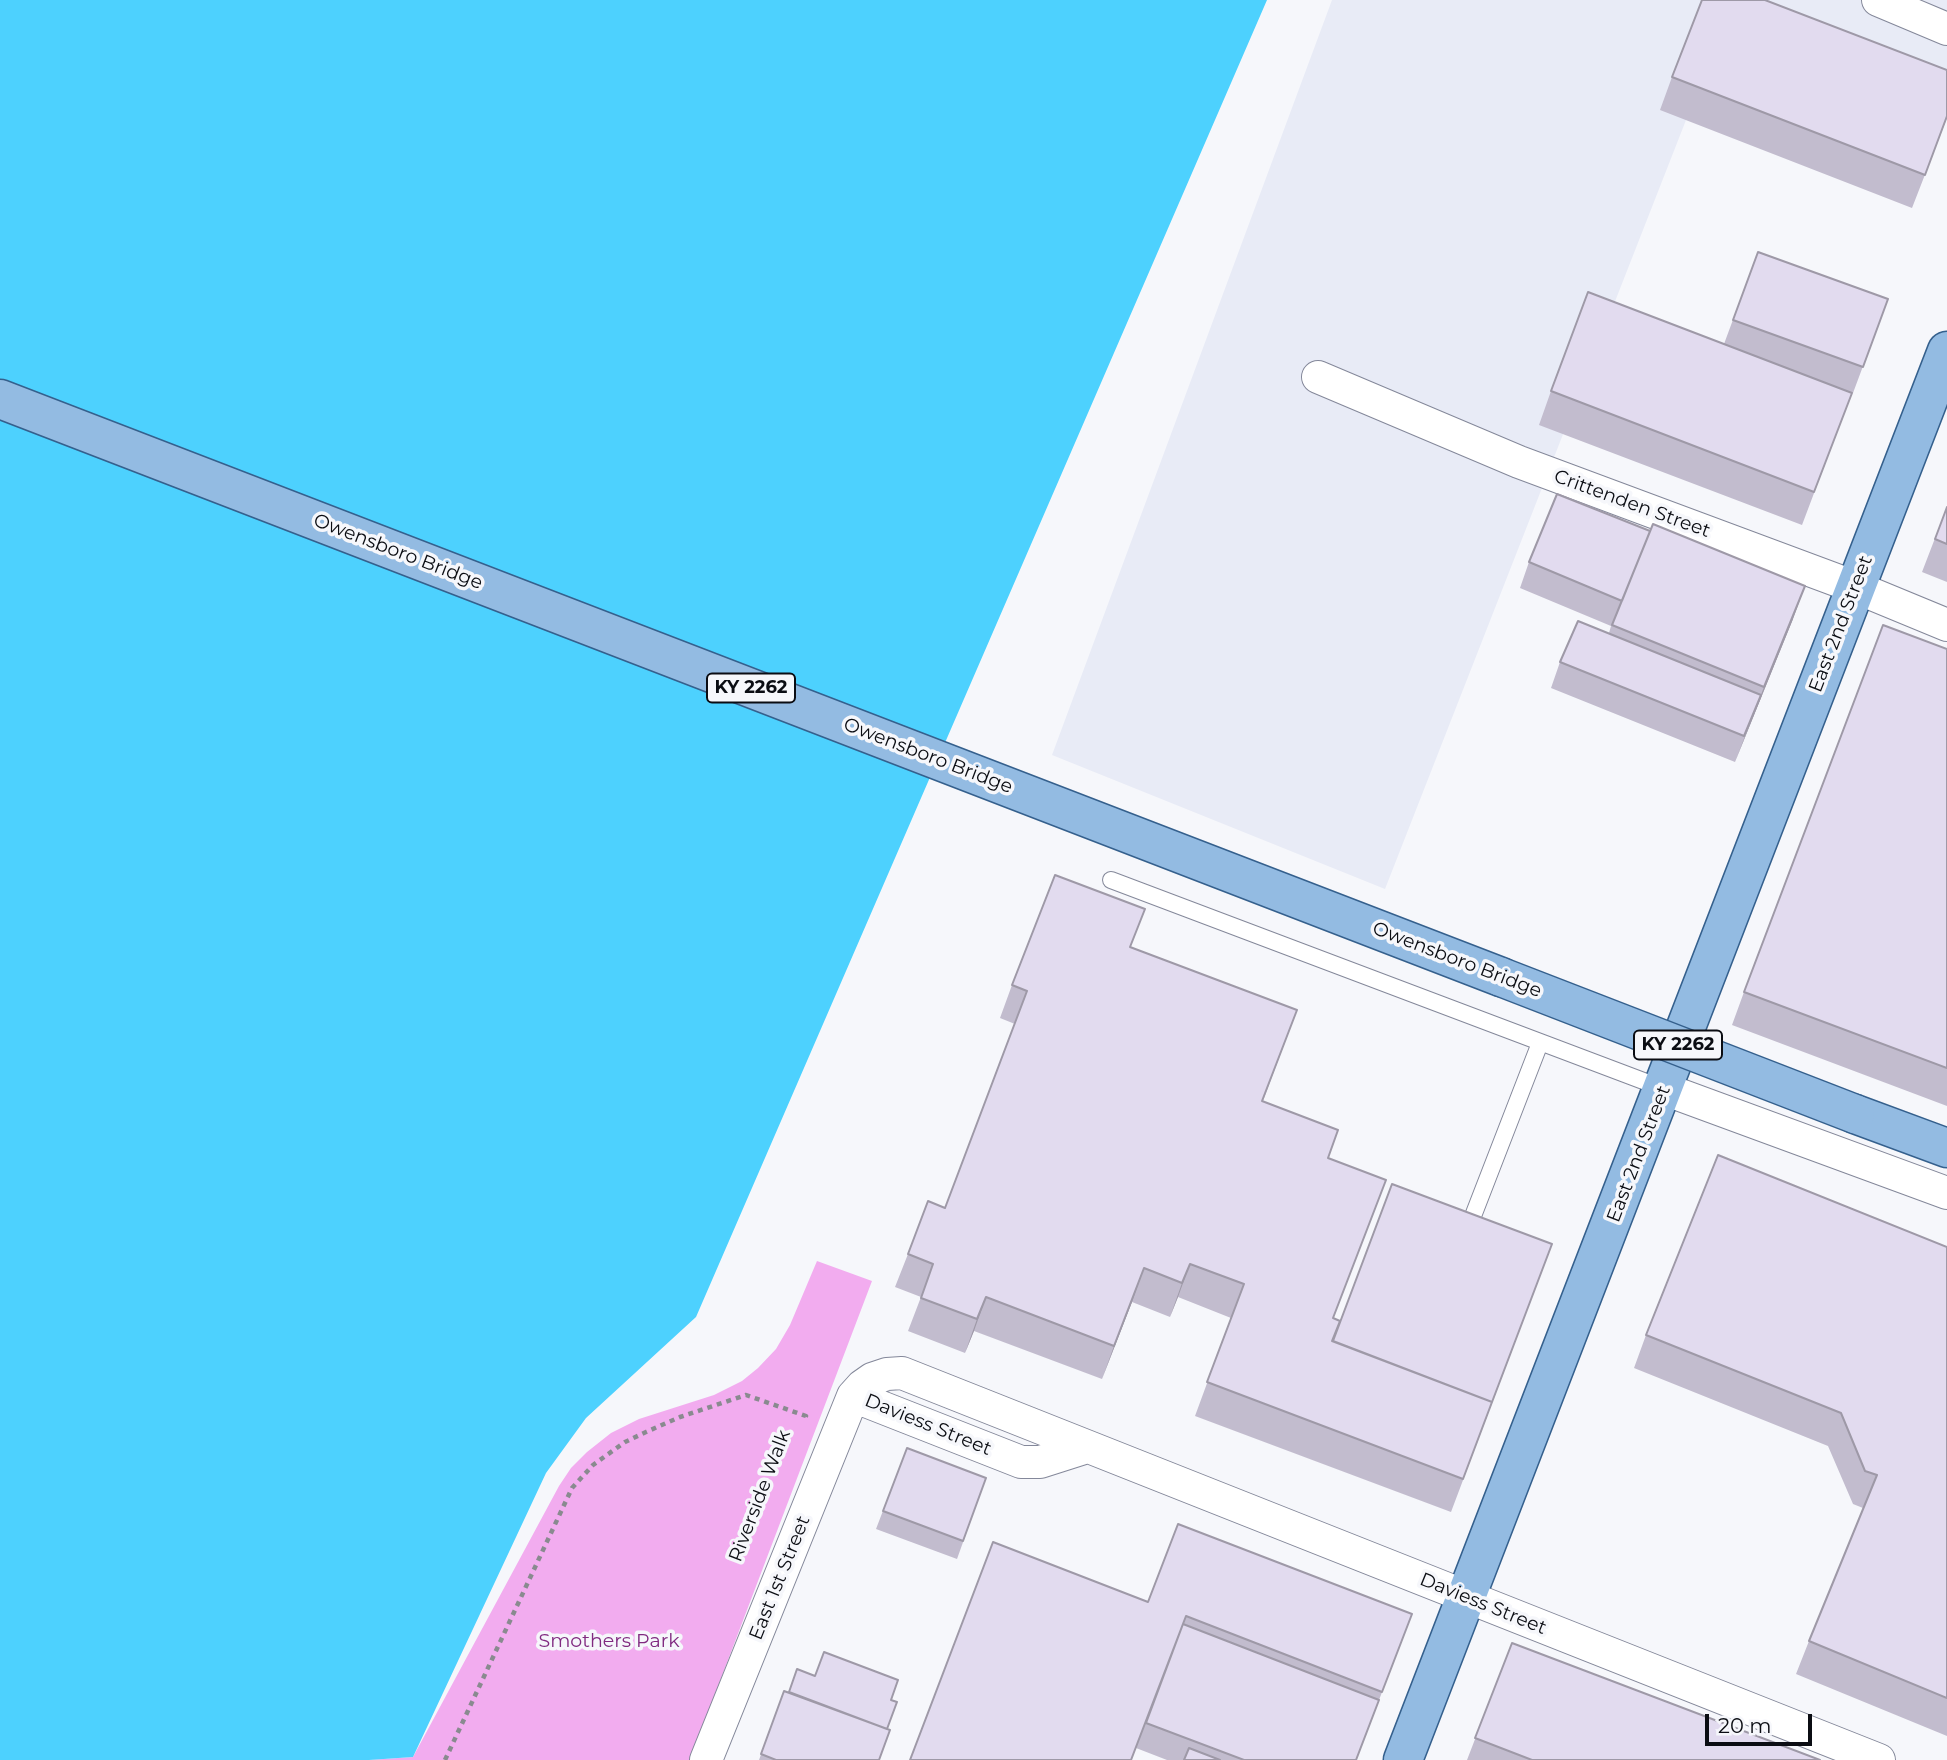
<!DOCTYPE html>
<html>
<head>
<meta charset="utf-8">
<style>
  body { margin:0 }
  #map { position:relative; width:1947px; height:1760px; overflow:hidden; background:#f6f7fb; font-family:Montserrat,sans-serif }
  canvas { display:block }
  .scale { position:absolute; left:1705px; top:1714px; width:107px; height:32px; box-sizing:border-box; border:4px solid #0b0d13; border-top:0; padding-left:9px; font-size:21px; line-height:24px; white-space:nowrap; color:#0b0d13; -webkit-text-stroke:5px #f6f7fb; paint-order:stroke }
</style>
</head>
<body>
<div id="map">
<canvas width="1947" height="1760"></canvas>
<div class="scale">20 m</div>
</div>
<script>
const c = document.querySelector('canvas').getContext('2d');
c.lineJoin = 'round';
function paint(path, color) { c.fillStyle = color; c.fill(path, 'evenodd'); }
const shape = rows => new Path2D(rows.map(r => 'M' + r).join(''));
function strokePath(path, color, width, dash) { c.strokeStyle = color; c.lineWidth = width; c.lineCap = dash ? 'butt' : 'round'; c.setLineDash(dash || []); c.stroke(path); }
function drawText(font, color, halo, rows, align = 'center') {
  c.font = font + ' Montserrat,sans-serif'; c.lineWidth = 7; c.setLineDash([]); c.textBaseline = 'middle'; c.strokeStyle = halo; c.fillStyle = color; for (const [text, x, y, turn = 0] of rows) {
    c.save(); c.translate(x, y); c.rotate((+turn || 0) * Math.PI / 180); c.textAlign = isNaN(turn) ? turn : align; if (halo) c.strokeText(text, 0, 0); c.fillText(text, 0, 0); c.restore();
  }
}
paint(shape([
  [1332,0,1733,0,1385,889,1052,755],
  [1737,0,1947,0,1947,76]
]), '#e8ebf6');
paint(shape([
  [817,1261,872,1281,690,1760,369,1760,413,1757,559,1486,571,1468,587,1452,611,1433,639,1419,714,1395,742,1381,758,1368,776,1349,790,1325]
]), '#f2acef');
paint(shape([
  [0,0,1267,0,696,1317,586,1418,546,1473,413,1757,369,1760,0,1760]
]), '#4dd1fe');
const service = shape([
  [1111,880,1662,1088],
  [1473,1216,1540,1043]
]);
const minor = shape([
  [1878,0,1947,29],
  [1318,377,1519,462,1855,587,1947,625],
  [1664,1089,1947,1193],
  [853,1396,1021,1462,1040,1462,1087,1447],
  [706,1760,853,1396,862,1386,872,1379,887,1374,902,1373,1879,1760]
]);
const primary = shape([
  [0,399,1501,977],
  [1855,1114,1947,1148],
  [1403,1760,1947,351]
]);
strokePath(service, '#84889a', 18);
strokePath(minor, '#84889a', 34);
strokePath(primary, '#35608d', 41);
strokePath(shape([
  [445,1760,572,1488,593,1465,625,1442,646,1432,680,1417,746,1395,806,1416,805,1418]
]), '#898a8f', 4.5, [5, 5]);
strokePath(service, '#fff', 16);
strokePath(minor, '#fff', 32);
strokePath(primary, '#93bbe2', 38);
const primaryBridge = shape([
  [1501,977,1855,1114]
]);
strokePath(primaryBridge, '#35608d', 41, []);
strokePath(primaryBridge, '#93bbe2', 38);
paint(shape([
  [1672,77,1947,118,1912,208,1660,110],
  [1758,252,1888,299,1853,393,1802,374,1839,427,1802,525,1539,425,1551,391,1724,344],
  [1947,507,1947,582,1922,572],
  [1529,562,1793,619,1735,762,1551,688,1560,662,1609,633,1611,626,1520,588],
  [1947,649,1947,1106,1732,1025,1744,992],
  [1131,947,1297,1010,1263,1101,1328,1158,1334,1318,1340,1321,1552,1244,1451,1512,1195,1416,1231,1318,1178,1297,1170,1317,1132,1302,1102,1379,974,1331,965,1353,908,1331,921,1297,895,1287,908,1254,945,1208,1015,1024,1000,1018,1012,985],
  [1947,1247,1947,1736,1796,1674,1809,1641,1863,1508,1853,1504,1828,1446,1634,1368,1646,1335],
  [907,1448,986,1478,957,1559,876,1529],
  [1148,1602,1412,1614,1356,1760,1167,1760,1136,1748,1142,1731,1131,1760],
  [1512,1643,1820,1760,1467,1760],
  [784,1691,789,1692,891,1700,887,1729,879,1760,759,1760]
]), '#c2bcce');
paint(shape([
  [1805,586,1793,619,1735,762,1764,687],
  [1190,1264,1178,1297,1170,1317,1182,1283],
  [1144,1268,1132,1302,1102,1379,1114,1346],
  [986,1297,974,1331,965,1353,977,1319]
]), '#9e99a7');
const building = shape([
  [1702,0,1765,0,1947,70,1947,116,1925,175,1672,77,1702,0],
  [1758,252,1888,299,1863,367,1733,320,1758,252],
  [1588,292,1852,393,1814,492,1551,391,1588,292],
  [1557,494,1650,531,1622,601,1529,562,1557,494],
  [1947,507,1947,544,1935,539,1947,507],
  [1653,524,1805,586,1764,687,1612,625,1653,524],
  [1578,621,1761,695,1744,736,1560,662,1578,621],
  [1883,625,1947,649,1947,1068,1744,992,1883,625],
  [1055,875,1145,909,1130,947,1297,1010,1262,1101,1338,1130,1328,1158,1386,1180,1333,1318,1340,1321,1332,1341,1492,1402,1463,1479,1207,1382,1244,1284,1190,1264,1182,1283,1144,1268,1114,1346,986,1297,977,1319,921,1298,933,1264,908,1254,928,1201,945,1208,1027,991,1012,985,1055,875],
  [1718,1155,1947,1247,1947,1698,1809,1641,1877,1475,1865,1471,1841,1413,1646,1335,1718,1155],
  [1392,1184,1552,1244,1489,1410,1492,1402,1333,1341,1392,1184],
  [907,1448,986,1478,963,1541,883,1511,907,1448],
  [1178,1524,1412,1614,1382,1692,1186,1616,1131,1760,910,1760,993,1542,1148,1602,1178,1524],
  [1183,1624,1379,1700,1356,1760,1244,1760,1146,1723,1183,1624],
  [1512,1643,1820,1760,1532,1760,1475,1738,1512,1643],
  [824,1652,898,1680,891,1700,897,1702,887,1729,789,1692,797,1669,815,1676,824,1652],
  [784,1691,890,1730,879,1760,776,1760,761,1754,784,1691],
  [1189,1748,1220,1760,1184,1760,1189,1748]
]);
paint(building, '#e2dbef');
strokePath(building, '#9e99a7', 2);
for (const [x, y, w] of [
  [751,688,88],
  [1678,1045,88]
]) { const box = new Path2D(); box.roundRect(x - w / 2, y - 14.5, w, 29, 5); c.fillStyle = '#f6f7fb'; c.fill(box); strokePath(box, '#0b0d13', 2); }
drawText('bold 18px', '#0b0d13', null, [
  ["KY 2262",751,688],
  ["KY 2262",1678,1045]
]);
drawText('19px', '#0b0d13', '#f6f7fb', [
  ["Crittenden Street",1632,504,20],
  ["Owensboro Bridge",398,552,21],
  ["East 2nd Street",1841,624,-69],
  ["Owensboro Bridge",928,756,21],
  ["Owensboro Bridge",1457,960,21],
  ["East 2nd Street",1639,1154,-69],
  ["Daviess Street",928,1425,22],
  ["Riverside Walk",760,1496,-69],
  ["East 1st Street",780,1578,-68],
  ["Daviess Street",1483,1604,22]
]);
drawText('19px', '#802a80', '#f6f7fb', [
  ["Smothers Park",609,1641]
]);
</script>
</body>
</html>
